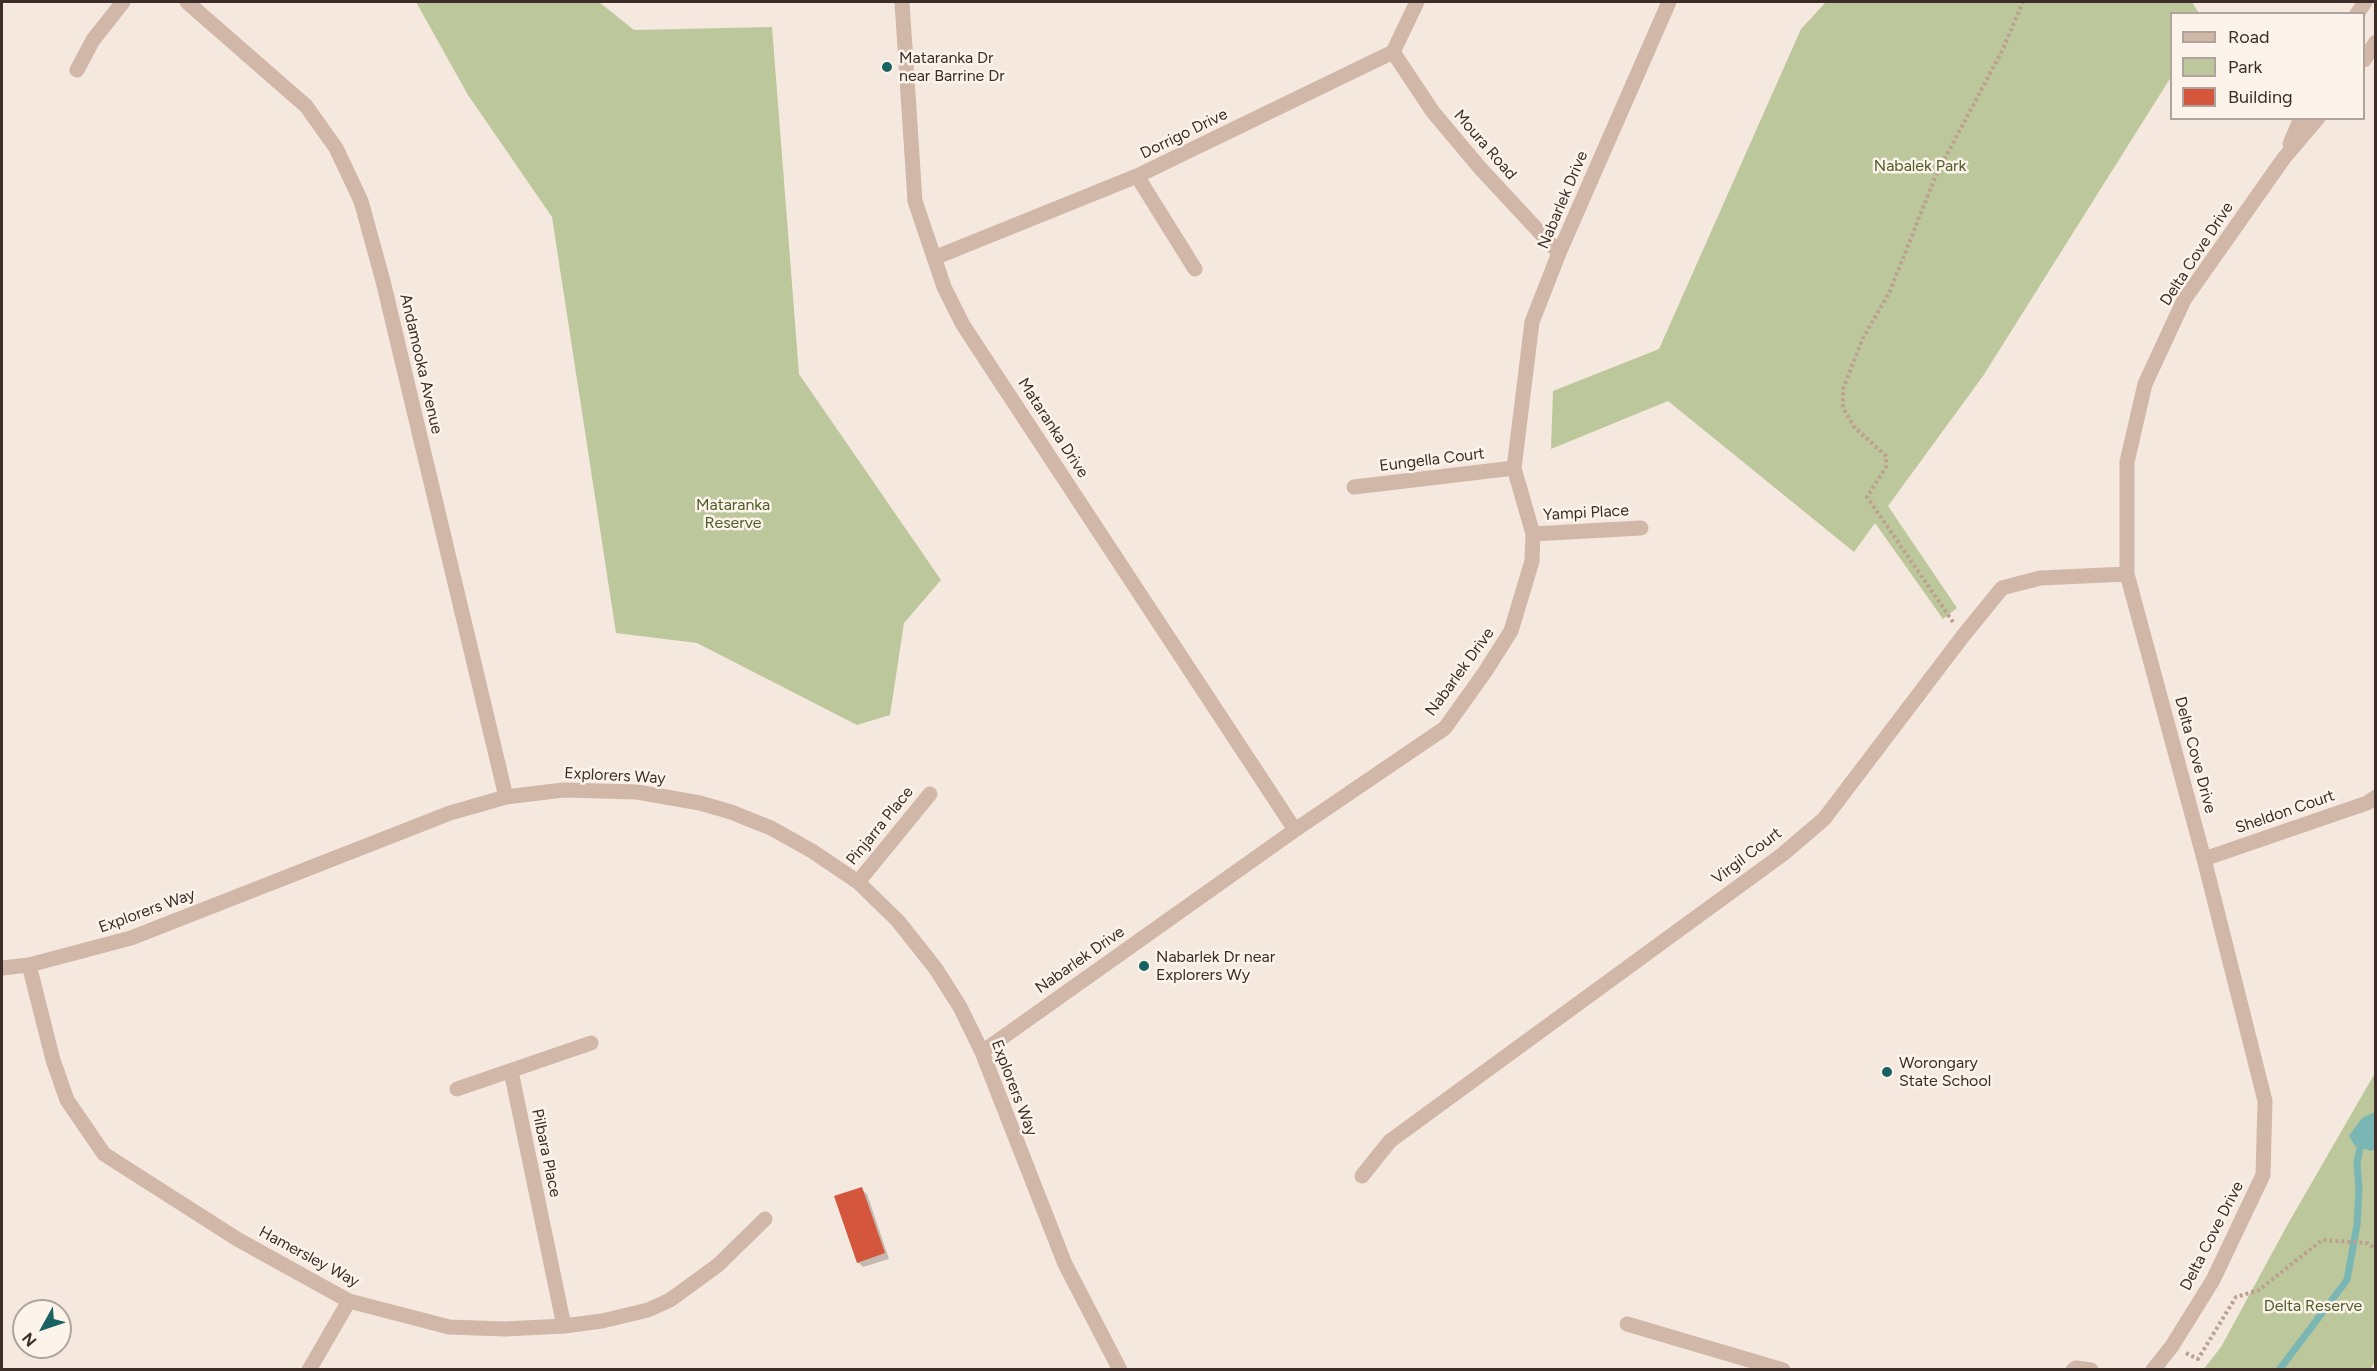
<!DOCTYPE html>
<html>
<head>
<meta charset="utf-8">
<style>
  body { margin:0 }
  #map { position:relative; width:2377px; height:1371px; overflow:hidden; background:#f5e8de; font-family:Figtree,sans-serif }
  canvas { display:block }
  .frame { position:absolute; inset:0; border:3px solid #3c2d29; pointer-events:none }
  .legend { position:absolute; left:2170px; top:12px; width:195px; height:108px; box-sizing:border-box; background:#fcf3eb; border:2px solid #afa49d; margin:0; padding:8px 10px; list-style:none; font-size:18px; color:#3c2d29 }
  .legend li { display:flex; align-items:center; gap:12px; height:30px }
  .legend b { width:30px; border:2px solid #afa49d }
  .north { position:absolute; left:12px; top:1299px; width:60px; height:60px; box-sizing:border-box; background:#fcf3eb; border:2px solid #afa49d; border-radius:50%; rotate:230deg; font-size:16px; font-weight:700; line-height:24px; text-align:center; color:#3c2d29 }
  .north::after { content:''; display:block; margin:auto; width:21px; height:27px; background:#186362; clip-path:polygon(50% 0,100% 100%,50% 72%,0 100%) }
</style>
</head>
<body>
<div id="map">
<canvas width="2377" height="1371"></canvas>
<div class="frame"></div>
<ul class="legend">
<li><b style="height:8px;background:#d0b7a8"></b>Road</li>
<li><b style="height:16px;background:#bcc79b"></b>Park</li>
<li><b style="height:16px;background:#d4563d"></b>Building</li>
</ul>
<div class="north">N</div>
</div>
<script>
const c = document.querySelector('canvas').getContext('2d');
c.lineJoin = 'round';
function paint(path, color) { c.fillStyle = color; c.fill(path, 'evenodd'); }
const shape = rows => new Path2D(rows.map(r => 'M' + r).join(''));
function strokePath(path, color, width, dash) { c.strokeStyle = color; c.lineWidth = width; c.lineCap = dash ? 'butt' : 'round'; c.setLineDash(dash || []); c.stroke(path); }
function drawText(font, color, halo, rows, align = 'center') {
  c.font = font + ' Figtree,sans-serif'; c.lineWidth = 5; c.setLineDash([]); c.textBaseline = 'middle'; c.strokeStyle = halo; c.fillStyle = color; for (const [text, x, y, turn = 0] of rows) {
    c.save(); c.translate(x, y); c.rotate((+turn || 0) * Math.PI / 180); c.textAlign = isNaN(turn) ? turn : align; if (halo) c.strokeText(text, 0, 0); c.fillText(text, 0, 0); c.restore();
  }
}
paint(shape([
  [416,2,599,2,634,30,772,27,799,374,941,580,904,623,890,715,857,725,697,643,616,633,552,217,468,95],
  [1826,2,2192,2,2199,13,2172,14,2171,77,1983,376,1888,506,1957,608,1943,619,1875,523,1854,552,1668,401,1551,449,1553,391,1659,349,1801,29],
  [2375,1073,2375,1362,2370,1370,2203,1370,2221,1347,2289,1222]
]), '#bcc79b');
paint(shape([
  [2375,1112,2375,1149,2371,1151,2355,1146,2349,1136,2362,1118]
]), '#79b6b4');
paint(shape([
  [861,1189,867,1194,889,1259,863,1267,858,1262]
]), '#0003');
strokePath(shape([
  [2279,1370,2347,1280,2357,1225,2359,1189,2357,1163,2361,1143,2376,1128]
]), '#79b6b4', 7);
paint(shape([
  [862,1187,885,1253,857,1263,834,1196]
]), '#d4563d');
strokePath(shape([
  [1953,622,1867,497,1886,467,1886,456,1855,428,1843,408,1843,389,1863,338,1890,291,1936,175,2002,51,2023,2],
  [2186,1353,2198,1359,2236,1297,2259,1290,2322,1240,2367,1243,2376,1249]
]), '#bca091', 4, [3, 3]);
strokePath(shape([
  [187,2,306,106,336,148,361,201,383,281,506,797],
  [902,2,915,201,944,287,963,325,1295,830],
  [2357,14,2365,2],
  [1393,52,1433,112,1480,168,1559,253],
  [2364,60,2376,42],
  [77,70,93,40,123,2],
  [2290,144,2301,118],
  [1137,176,1195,269],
  [934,258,1137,176,1393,52,1417,2],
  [1354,487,1514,468],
  [1533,534,1641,528],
  [2204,859,2367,803,2376,797],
  [858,882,930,794],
  [29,965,53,1060,67,1100,104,1154,237,1239,349,1301,449,1327,505,1329,564,1326,602,1321,648,1310,670,1300,718,1265,765,1219],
  [2,968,29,965,131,938,450,813,506,797,563,790,637,792,700,803,731,812,771,828,812,851,858,882,898,921,936,969,960,1007,982,1052,1065,1264,1120,1370],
  [982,1052,1295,830,1445,728,1485,672,1511,631,1532,561,1533,534,1514,468,1532,322,1559,253,1669,2],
  [511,1071,564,1326],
  [457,1089,591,1043],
  [1362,1176,1390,1141,1783,854,1824,819,1963,636,2002,588,2040,578,2127,574],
  [1627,1324,1783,1370],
  [309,1370,349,1301],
  [2073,1370,2076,1368,2091,1370],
  [2153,1370,2172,1346,2213,1280,2263,1175,2265,1101,2204,859,2127,574,2127,462,2145,384,2184,300,2284,158,2318,118]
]), '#d0b7a8', 15);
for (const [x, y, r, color] of [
  [887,67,6,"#186362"],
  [1144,966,6,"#186362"],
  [1887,1072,6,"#186362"]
]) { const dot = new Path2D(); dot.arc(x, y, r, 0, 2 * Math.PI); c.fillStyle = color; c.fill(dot); strokePath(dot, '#fcf3eb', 2); }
drawText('16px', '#3c2d29', '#fcf3eb', [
  ["Mataranka Dr",899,58],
  ["near Barrine Dr",899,76],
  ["Nabarlek Dr near",1156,957],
  ["Explorers Wy",1156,975],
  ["Worongary",1899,1063],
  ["State School",1899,1081]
], 'left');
drawText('16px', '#3c2d29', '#fcf3eb', [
  ["Dorrigo Drive",1184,134,-26],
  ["Moura Road",1485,145,49],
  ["Nabarlek Drive",1563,200,-67],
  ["Delta Cove Drive",2197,254,-57],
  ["Andamooka Avenue",421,364,77],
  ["Mataranka Drive",1053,428,57],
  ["Eungella Court",1432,460,-7],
  ["Yampi Place",1586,513,-3],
  ["Nabarlek Drive",1460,672,-54],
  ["Delta Cove Drive",2195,755,75],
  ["Explorers Way",615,776,3],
  ["Sheldon Court",2285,812,-19],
  ["Pinjarra Place",880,826,-51],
  ["Virgil Court",1747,856,-37],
  ["Explorers Way",147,911,-20],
  ["Nabarlek Drive",1080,960,-35],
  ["Explorers Way",1014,1088,69],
  ["Pilbara Place",546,1153,78],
  ["Delta Cove Drive",2212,1236,-63],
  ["Hamersley Way",309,1257,28]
]);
drawText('16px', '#4e5d29', '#fcf3eb', [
  ["Nabalek Park",1920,166],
  ["Mataranka",733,505],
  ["Reserve",733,523],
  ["Delta Reserve",2313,1306]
]);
</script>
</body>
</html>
